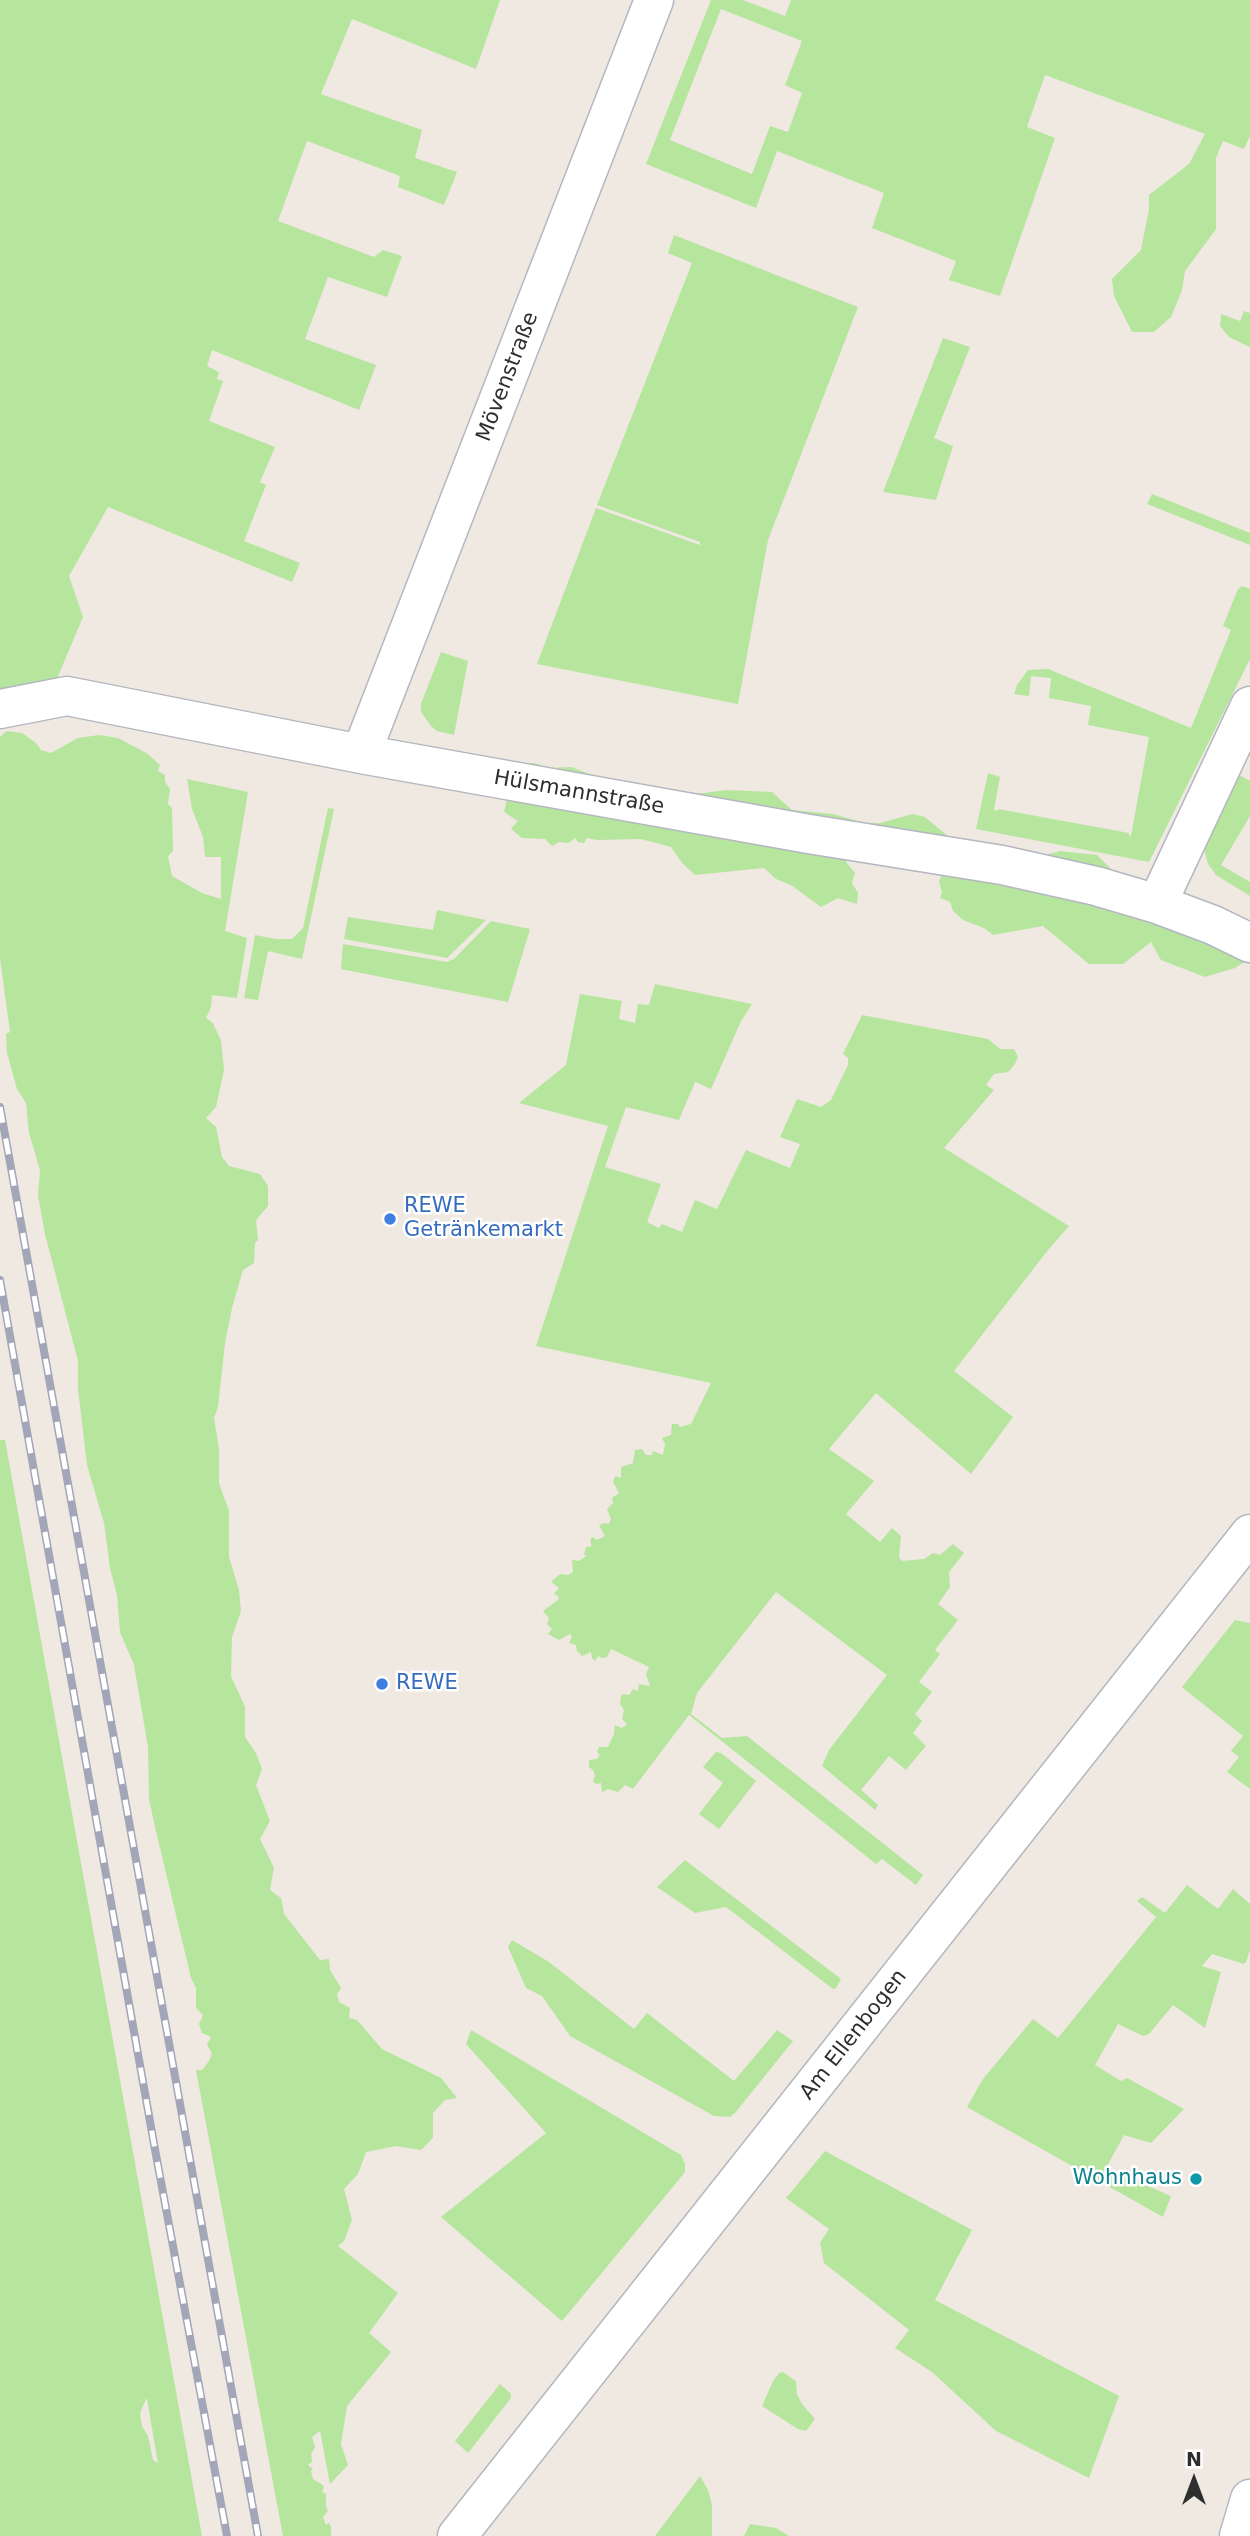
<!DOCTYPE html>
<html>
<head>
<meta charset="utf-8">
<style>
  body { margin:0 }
  #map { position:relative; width:1250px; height:2536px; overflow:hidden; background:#efe9e1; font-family:"DejaVu Sans",sans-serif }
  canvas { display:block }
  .north { position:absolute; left:1159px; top:2445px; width:70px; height:70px; -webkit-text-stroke:5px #fff; paint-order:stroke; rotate:0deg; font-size:19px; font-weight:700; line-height:28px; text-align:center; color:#2e2e2e }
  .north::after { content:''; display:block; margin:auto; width:24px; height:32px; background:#2e2e2e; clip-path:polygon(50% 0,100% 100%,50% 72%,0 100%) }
</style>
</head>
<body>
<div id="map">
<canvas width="1250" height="2536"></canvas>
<div class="north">N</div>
</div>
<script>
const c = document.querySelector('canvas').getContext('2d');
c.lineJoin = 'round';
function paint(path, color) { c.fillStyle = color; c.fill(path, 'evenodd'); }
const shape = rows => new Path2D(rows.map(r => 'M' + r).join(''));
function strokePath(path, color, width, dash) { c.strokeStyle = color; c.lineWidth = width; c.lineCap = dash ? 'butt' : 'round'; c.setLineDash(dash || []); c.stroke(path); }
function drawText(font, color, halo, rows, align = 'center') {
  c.font = font + ' "DejaVu Sans",sans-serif'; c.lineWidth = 5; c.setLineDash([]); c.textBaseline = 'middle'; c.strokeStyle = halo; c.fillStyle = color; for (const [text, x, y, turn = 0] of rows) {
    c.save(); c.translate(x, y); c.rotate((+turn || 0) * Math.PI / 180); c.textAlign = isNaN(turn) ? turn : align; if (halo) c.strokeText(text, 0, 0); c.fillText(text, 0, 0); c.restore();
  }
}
paint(shape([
  [0,0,500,0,476,69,352,19,321,94,422,130,415,158,457,172,444,205,398,187,400,176,307,141,278,221,374,257,383,250,402,256,387,297,328,277,305,339,376,365,359,410,212,350,207,366,219,372,217,379,223,381,209,421,275,447,260,482,266,485,244,541,300,563,292,582,108,507,69,576,83,617,53,688,0,698],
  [711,0,743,0,785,16,791,0,1250,0,1250,136,1244,149,1223,141,1216,158,1216,229,1185,271,1182,290,1171,317,1154,332,1132,332,1114,296,1112,279,1141,250,1149,209,1149,195,1189,164,1205,134,1045,75,1027,127,1055,138,1000,296,949,280,956,261,872,228,884,193,777,151,756,208,646,164],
  [721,9,802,41,785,85,802,93,788,132,770,126,752,174,670,140],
  [674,235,858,307,768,540,738,704,537,664,596,508,700,545,700,542,597,505,692,263,668,253],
  [1244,311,1250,313,1250,347,1229,337,1220,326,1221,314,1240,321],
  [943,338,970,347,934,438,953,446,936,500,883,492],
  [1152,494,1250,533,1250,545,1147,504],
  [1242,586,1250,589,1250,659,1149,862,976,829,988,773,1000,777,994,810,998,811,998,809,1129,833,1129,836,1131,836,1149,737,1088,725,1091,706,1049,698,1051,678,1031,676,1029,696,1014,694,1017,685,1028,670,1048,669,1191,728,1231,630,1223,626,1238,589],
  [441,652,468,661,454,735,437,731,431,726,421,712,421,704],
  [6,731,22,733,36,743,41,750,51,753,78,738,99,735,118,738,148,754,160,765,158,771,165,775,165,782,170,789,168,804,172,808,173,851,168,856,172,876,202,893,221,899,221,857,205,857,203,837,192,809,187,779,248,792,225,931,247,938,237,998,212,995,211,1007,206,1018,213,1023,221,1041,224,1070,216,1107,206,1118,216,1127,222,1157,229,1166,260,1174,268,1186,268,1206,256,1220,258,1240,255,1243,254,1263,243,1270,232,1308,225,1343,218,1407,214,1418,219,1449,219,1483,229,1511,229,1557,239,1590,241,1611,232,1637,231,1676,245,1707,245,1737,256,1753,262,1769,256,1785,270,1821,260,1839,274,1868,270,1890,281,1898,284,1914,320,1960,329,1959,330,1970,341,1988,337,1994,339,2002,350,2008,349,2018,357,2020,382,2049,441,2078,457,2098,445,2100,433,2113,433,2138,421,2150,396,2146,366,2152,358,2174,344,2189,352,2220,344,2241,338,2246,398,2293,369,2333,391,2352,347,2406,341,2444,348,2465,330,2484,320,2431,312,2437,315,2447,311,2454,312,2462,308,2465,313,2469,311,2471,313,2479,324,2486,322,2492,326,2494,326,2507,328,2511,323,2517,326,2525,329,2523,331,2527,331,2536,283,2536,196,2070,202,2070,209,2061,212,2053,207,2045,211,2037,202,2033,199,2024,203,2015,196,2008,196,1988,191,1978,155,1827,149,1799,148,1747,134,1665,120,1632,117,1595,110,1568,104,1523,87,1465,78,1389,78,1361,45,1234,38,1196,40,1170,29,1133,26,1103,17,1089,7,1053,6,1034,10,1032,0,958,0,737],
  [521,763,534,763,550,768,571,767,608,781,687,795,727,790,772,792,792,810,833,814,865,823,880,823,913,814,925,817,949,837,983,847,1045,855,1060,851,1097,855,1125,883,1167,879,1199,902,1223,907,1247,933,1250,958,1235,968,1205,977,1161,960,1151,942,1123,964,1089,964,1043,926,993,935,984,928,963,920,953,911,950,902,940,898,942,893,939,881,944,871,848,858,846,862,855,873,852,883,858,893,857,904,838,898,821,907,791,885,776,879,764,868,695,875,682,863,671,847,641,839,597,840,587,838,584,843,578,842,575,838,569,843,559,842,552,846,545,839,522,838,511,829,518,821,504,812,507,799,508,769],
  [1234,772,1250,781,1250,816,1221,865,1250,882,1250,896,1216,875,1208,864,1203,844],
  [328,808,334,809,302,959,268,951,258,1000,244,998,255,935,276,939,292,939,303,928],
  [437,910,486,920,447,958,344,939,348,917,433,930],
  [491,921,530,929,508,1002,341,969,343,944,447,962,454,959],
  [655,984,752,1004,741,1021,711,1089,695,1082,679,1120,626,1107,605,1167,661,1184,647,1222,659,1228,662,1224,682,1232,695,1200,717,1209,746,1150,790,1168,800,1144,780,1137,797,1099,821,1107,831,1100,848,1065,848,1058,843,1054,862,1015,988,1039,1000,1049,1014,1049,1018,1057,1015,1064,1008,1072,994,1074,986,1085,994,1090,944,1148,1069,1226,1048,1250,954,1371,1013,1417,971,1474,876,1393,829,1449,874,1481,846,1514,880,1542,892,1528,901,1536,899,1557,902,1561,924,1559,933,1553,940,1555,953,1544,964,1553,949,1572,950,1587,938,1604,958,1620,935,1650,940,1654,919,1682,932,1692,915,1714,922,1721,913,1733,926,1746,906,1770,889,1756,861,1790,878,1805,875,1810,822,1766,829,1750,887,1675,776,1592,697,1693,691,1714,722,1738,747,1736,923,1875,916,1885,882,1859,876,1864,689,1715,633,1789,625,1785,618,1792,608,1789,602,1792,601,1783,596,1784,593,1781,595,1776,593,1770,589,1767,589,1760,597,1759,600,1755,597,1752,599,1747,608,1747,614,1734,615,1725,622,1728,627,1724,622,1719,624,1710,620,1704,621,1696,623,1694,629,1695,633,1689,638,1691,639,1684,650,1686,646,1674,649,1667,611,1649,607,1657,602,1658,598,1656,595,1661,592,1658,591,1652,582,1656,577,1651,576,1645,569,1643,572,1637,570,1634,559,1640,548,1634,552,1629,547,1624,549,1618,543,1611,558,1600,559,1597,554,1594,559,1588,551,1582,560,1574,568,1575,573,1572,572,1560,579,1561,586,1556,584,1554,586,1547,592,1546,590,1541,592,1537,597,1540,605,1536,599,1525,604,1523,609,1524,611,1519,607,1509,613,1503,612,1498,619,1493,613,1482,615,1476,621,1478,621,1467,633,1463,635,1450,642,1449,646,1455,652,1455,653,1451,663,1455,665,1444,662,1438,671,1435,672,1424,678,1424,680,1427,691,1424,711,1383,536,1346,608,1126,519,1103,566,1065,580,994,622,1001,619,1019,635,1023,638,1004,649,1005],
  [0,1440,5,1440,202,2536,0,2536],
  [146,2399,147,2399,158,2463,153,2460,148,2436,142,2426,140,2413],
  [1235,1620,1250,1623,1250,1789,1227,1772,1239,1757,1231,1751,1243,1736,1182,1687],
  [716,1752,721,1753,756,1781,719,1829,699,1814,723,1783,703,1767],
  [685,1860,841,1979,836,1988,833,1989,726,1907,695,1913,657,1887],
  [1187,1885,1218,1909,1233,1889,1250,1904,1250,1950,1246,1962,1244,1964,1212,1954,1202,1966,1221,1972,1205,2028,1173,2005,1149,2034,1143,2036,1118,2024,1095,2065,1121,2081,1127,2078,1184,2109,1151,2143,1124,2135,1106,2168,1171,2196,1163,2217,967,2107,983,2079,1033,2019,1058,2038,1156,1917,1137,1901,1142,1897,1165,1913],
  [512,1940,549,1962,634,2029,647,2013,734,2081,777,2030,793,2041,735,2113,730,2117,714,2116,570,2036,542,1996,526,1988,508,1947],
  [471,2030,681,2155,685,2164,685,2172,672,2188,562,2321,441,2217,546,2133,466,2044],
  [825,2151,972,2230,935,2300,1119,2396,1089,2478,996,2431,932,2372,895,2348,909,2330,824,2263,820,2243,829,2229,786,2198],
  [783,2372,796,2381,797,2394,802,2404,815,2419,806,2431,798,2429,762,2406,773,2381,779,2373],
  [500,2384,511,2394,511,2398,468,2453,455,2441],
  [700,2476,708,2490,712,2505,712,2536,655,2536],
  [750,2524,776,2528,789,2536,744,2536]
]), '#b6e59e');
const street = shape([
  [0,709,67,696,361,754,809,834,1002,865,1096,886,1157,904,1213,925,1250,943],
  [361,754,654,0],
  [1157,904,1250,706],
  [457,2536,1250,1534],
  [1239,2536,1250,2499]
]);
strokePath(street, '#b4b7c1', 41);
strokePath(street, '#fff', 38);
const rail = shape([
  [0,1107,258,2536],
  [0,1280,156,2155,227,2536]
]);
strokePath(rail, '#a3a6b8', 8);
strokePath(rail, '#fff', 5, [16]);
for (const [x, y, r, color] of [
  [390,1219,7,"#3f7fe0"],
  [382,1684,7,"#3f7fe0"],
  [1196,2179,7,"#0f9aa8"]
]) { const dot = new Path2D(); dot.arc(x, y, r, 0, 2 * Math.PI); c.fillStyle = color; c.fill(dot); strokePath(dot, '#fff', 2.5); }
drawText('21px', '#2e2e2e', '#fff', [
  ["Mövenstraße",508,377,-69],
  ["Hülsmannstraße",579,793,10],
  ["Am Ellenbogen",854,2035,-52]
]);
drawText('21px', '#366cbe', '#fff', [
  ["REWE",404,1207],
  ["Getränkemarkt",404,1231],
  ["REWE",396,1684]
], 'left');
drawText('21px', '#0d838f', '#fff', [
  ["Wohnhaus",1182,2179]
], 'right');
</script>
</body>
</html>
